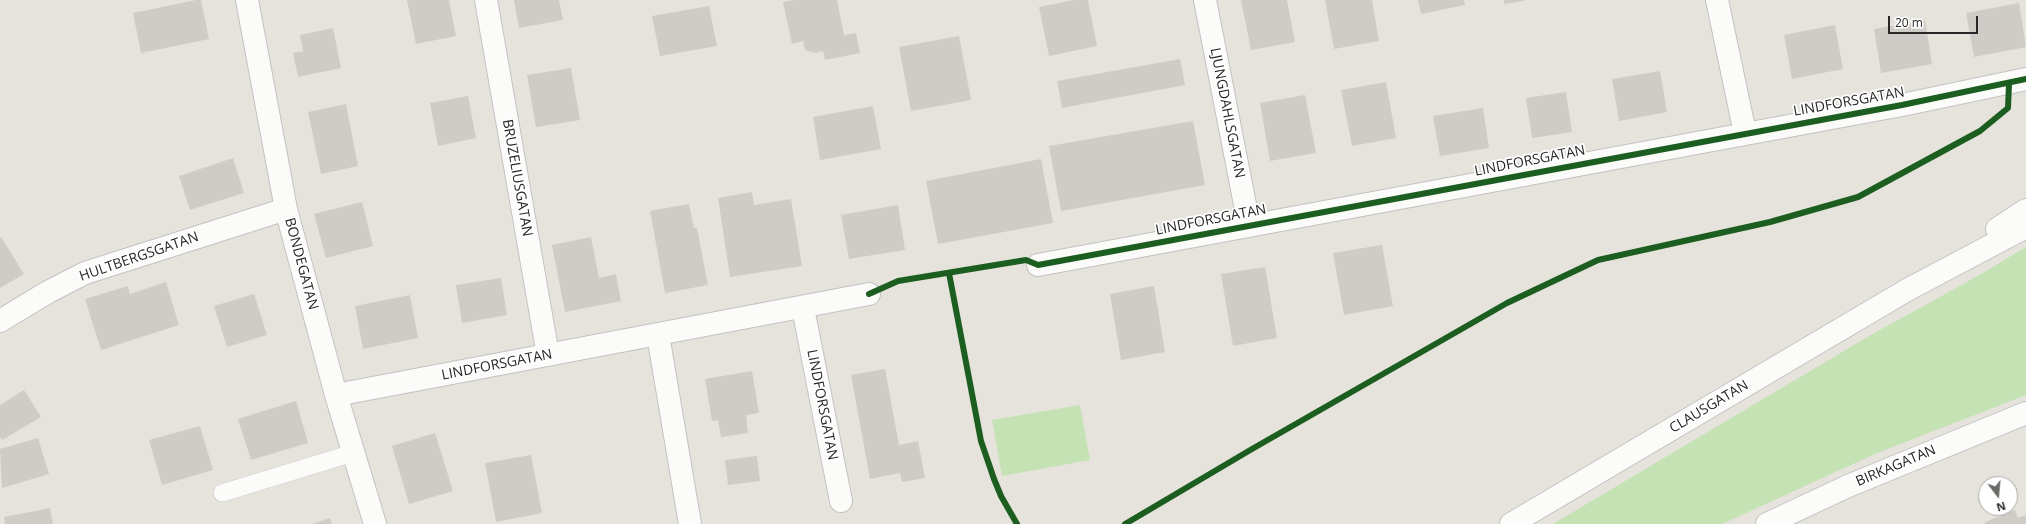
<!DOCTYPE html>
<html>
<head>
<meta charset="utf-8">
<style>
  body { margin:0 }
  #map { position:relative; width:2026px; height:524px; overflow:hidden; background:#e6e3dc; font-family:"Open Sans",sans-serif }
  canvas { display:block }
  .north { position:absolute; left:1978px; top:476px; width:40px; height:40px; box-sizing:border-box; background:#fff; border:1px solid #a9a9a9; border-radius:50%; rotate:164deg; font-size:11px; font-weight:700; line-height:16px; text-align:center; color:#272727 }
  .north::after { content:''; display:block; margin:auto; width:14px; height:18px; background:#6a6966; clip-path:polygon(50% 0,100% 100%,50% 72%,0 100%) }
  .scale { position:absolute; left:1888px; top:16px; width:90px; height:18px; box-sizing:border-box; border:2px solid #272727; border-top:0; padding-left:5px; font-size:12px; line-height:14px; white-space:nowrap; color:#272727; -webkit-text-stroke:3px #fff; paint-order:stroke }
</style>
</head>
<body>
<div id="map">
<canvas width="2026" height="524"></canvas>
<div class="north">N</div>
<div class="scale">20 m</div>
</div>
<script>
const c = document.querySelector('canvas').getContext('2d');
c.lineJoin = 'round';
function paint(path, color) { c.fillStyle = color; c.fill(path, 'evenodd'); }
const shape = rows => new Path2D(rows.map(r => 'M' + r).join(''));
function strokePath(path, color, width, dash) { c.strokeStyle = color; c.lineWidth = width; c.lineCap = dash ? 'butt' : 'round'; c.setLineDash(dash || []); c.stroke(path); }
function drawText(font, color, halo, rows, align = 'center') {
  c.font = font + ' "Open Sans",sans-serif'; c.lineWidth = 3.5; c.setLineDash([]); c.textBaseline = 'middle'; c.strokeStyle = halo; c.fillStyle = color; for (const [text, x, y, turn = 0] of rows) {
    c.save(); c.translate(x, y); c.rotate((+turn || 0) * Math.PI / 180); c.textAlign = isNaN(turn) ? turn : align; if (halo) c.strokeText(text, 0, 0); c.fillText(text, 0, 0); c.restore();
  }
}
paint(shape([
  [2026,247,2026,395,1875,454,1722,524,1553,524,1869,336,1983,273],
  [1080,405,1090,460,1002,476,992,420]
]), '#c4e2b4');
paint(shape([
  [196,0,201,0,209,39,141,53,133,13],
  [407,0,449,0,456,36,416,44],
  [514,0,559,0,563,20,519,28],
  [793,0,837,0,844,35,856,33,860,53,825,60,823,51,814,53,805,50,803,41,792,44,783,2],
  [1074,0,1088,0,1097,46,1049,56,1039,7],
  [1241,0,1287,0,1295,42,1251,50],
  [1325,0,1372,0,1379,41,1334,49],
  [1418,0,1464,0,1465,5,1421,14],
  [1504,0,1524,0,1524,1,1504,4],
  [2019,3,2026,47,1974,57,1966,13],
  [709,6,717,46,660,56,652,16],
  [1925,20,1932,64,1881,73,1874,29],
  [1835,25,1843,69,1792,79,1784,35],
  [333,28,341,68,298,77,293,53,303,51,300,35],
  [959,36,971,100,911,111,899,47],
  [1180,59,1185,85,1062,108,1057,81],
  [571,68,580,120,536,127,527,75],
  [1660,71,1667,112,1619,121,1612,79],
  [1386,82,1396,138,1352,146,1341,90],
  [1566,92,1572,132,1532,138,1526,98],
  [1305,95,1316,153,1270,161,1260,103],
  [468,96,476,138,438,146,430,103],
  [346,104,358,166,321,174,308,112],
  [873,106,881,149,820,160,813,117],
  [1483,108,1489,148,1440,156,1433,116],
  [1193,121,1205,185,1061,211,1049,146],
  [233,158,244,193,190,210,179,176],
  [1041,159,1053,223,938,244,926,181],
  [752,192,754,205,791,199,802,266,730,277,718,198],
  [362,202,373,246,326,258,314,214],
  [689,204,694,228,697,228,708,285,665,293,650,211],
  [898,205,905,250,849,259,841,215],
  [1,237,24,274,0,288,0,238],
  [591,237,599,278,616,274,621,301,565,312,552,245],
  [1382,245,1393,306,1344,315,1333,253],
  [1265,267,1277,338,1233,346,1221,274],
  [501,278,507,315,462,323,456,285],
  [166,282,179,325,101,350,85,299,128,286,130,294],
  [1154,286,1165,352,1121,360,1110,294],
  [254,294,267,335,227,347,214,306],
  [410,295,418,338,363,349,355,306],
  [885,369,899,445,918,441,925,478,902,482,900,473,870,479,851,375],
  [752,371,759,413,746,415,748,433,721,437,718,420,712,421,705,379],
  [24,390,41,417,2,440,0,437,0,405],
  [296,401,308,443,251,460,238,419],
  [200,426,213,470,162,485,149,440],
  [435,433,453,491,409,504,392,446],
  [38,438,49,474,2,488,0,449],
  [531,455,542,513,496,522,485,463],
  [757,456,760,481,728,485,725,460],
  [50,508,53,524,5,524,4,517],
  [2015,510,2018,518,2026,515,2026,524,1985,524,1985,522],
  [330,518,332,524,312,524]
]), '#cfccc7');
const service = shape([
  [222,493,353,453]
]);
const minor = shape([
  [247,0,286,209,336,395,375,524],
  [486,0,548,355],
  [1205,0,1249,225],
  [1717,0,1745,133],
  [1038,265,1902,105,2026,79],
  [803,308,841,501],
  [0,321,48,292,85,273,286,209],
  [658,335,690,524],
  [336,395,869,294],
  [1767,524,1848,486,2026,413]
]);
const secondary = shape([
  [1997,229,2026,210],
  [1511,524,1907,290,2026,227]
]);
strokePath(service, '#c3c2c2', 18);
strokePath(minor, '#c3c2c2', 24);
strokePath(secondary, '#c3c2c2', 24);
strokePath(service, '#fbfbfa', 17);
strokePath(minor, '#fbfbfa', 22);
strokePath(secondary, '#fbfbfa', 22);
strokePath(shape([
  [949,273,981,441,994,479,1001,496,1017,524],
  [869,294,898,281,1026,260,1038,265,1902,105,2026,79],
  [1125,524,1252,449,1507,303,1598,260,1770,222,1858,197,1980,131,2008,108,2009,84]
]), '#1b5e20', 6);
drawText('14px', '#272727', '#fff', [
  ["LINDFORSGATAN",1849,102,-10],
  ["LJUNGDAHLSGATAN",1227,113,79],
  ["LINDFORSGATAN",1530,161,-11],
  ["BRUZELIUSGATAN",517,178,80],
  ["LINDFORSGATAN",1211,220,-11],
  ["HULTBERGSGATAN",139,257,-19],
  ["BONDEGATAN",301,264,75],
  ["LINDFORSGATAN",497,365,-11],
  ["LINDFORSGATAN",822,405,79],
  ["CLAUSGATAN",1709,407,-31],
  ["BIRKAGATAN",1896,466,-23]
]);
</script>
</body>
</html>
